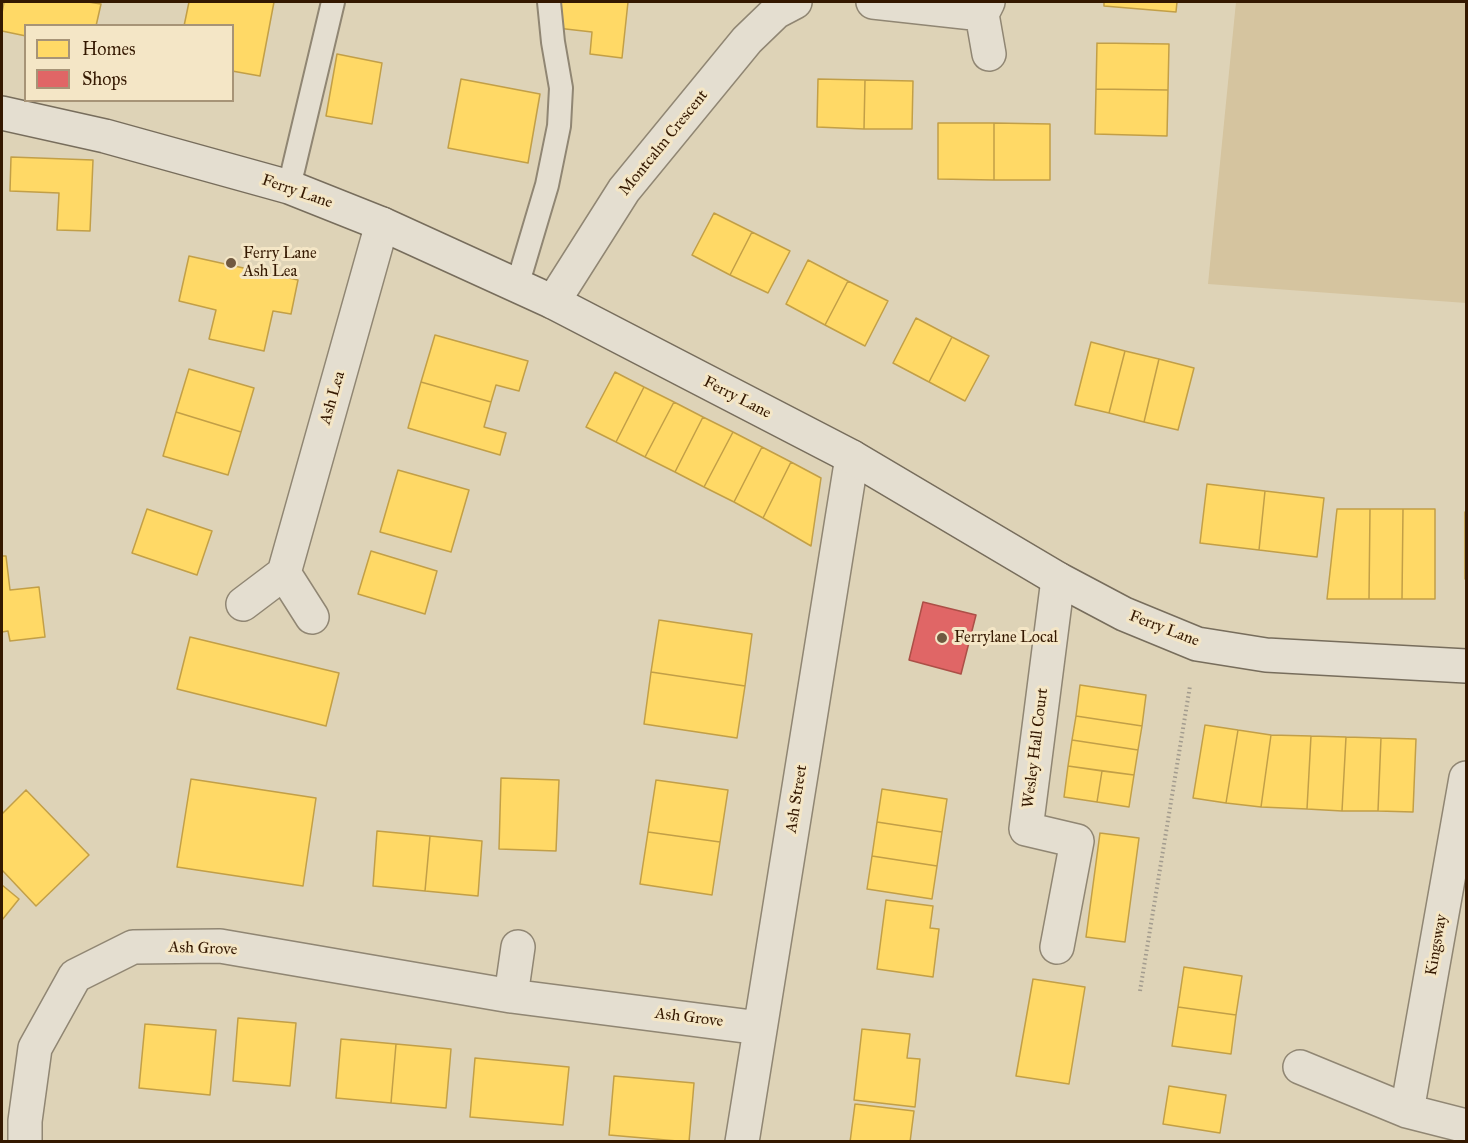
<!DOCTYPE html>
<html>
<head>
<meta charset="utf-8">
<style>
  body { margin:0 }
  #map { position:relative; width:1468px; height:1143px; overflow:hidden; background:#ded3b7; font-family:"IM FELL Great Primer",serif }
  canvas { display:block }
  .frame { position:absolute; inset:0; border:3px solid #341800; pointer-events:none }
  .legend { position:absolute; left:24px; top:24px; width:210px; height:78px; box-sizing:border-box; background:#f4e6c6; border:2px solid #a79477; margin:0; padding:8px 10px; list-style:none; font-size:18px; color:#341800 }
  .legend li { display:flex; align-items:center; gap:12px; height:30px }
  .legend b { width:30px; border:2px solid #a79477 }
</style>
</head>
<body>
<div id="map">
<canvas width="1468" height="1143"></canvas>
<div class="frame"></div>
<ul class="legend">
<li><b style="height:16px;background:#ffd966"></b>Homes</li>
<li><b style="height:16px;background:#e06666"></b>Shops</li>
</ul>
</div>
<script>
const c = document.querySelector('canvas').getContext('2d');
c.lineJoin = 'round';
function paint(path, color) { c.fillStyle = color; c.fill(path, 'evenodd'); }
const shape = rows => new Path2D(rows.map(r => 'M' + r).join(''));
function strokePath(path, color, width, dash) { c.strokeStyle = color; c.lineWidth = width; c.lineCap = dash ? 'butt' : 'round'; c.setLineDash(dash || []); c.stroke(path); }
function drawText(font, color, halo, rows, align = 'center') {
  c.font = font + ' "IM FELL Great Primer",serif'; c.lineWidth = 6; c.setLineDash([]); c.textBaseline = 'middle'; c.strokeStyle = halo; c.fillStyle = color; for (const [text, x, y, turn = 0] of rows) {
    c.save(); c.translate(x, y); c.rotate((+turn || 0) * Math.PI / 180); c.textAlign = isNaN(turn) ? turn : align; if (halo) c.strokeText(text, 0, 0); c.fillText(text, 0, 0); c.restore();
  }
}
paint(shape([
  [1236,2,1466,2,1466,303,1208,284]
]), '#d5c49f');
const homes = shape([
  [4,2,88,2,101,4,96,26,26,26,26,36,2,31,2,13,4,2],
  [189,2,274,2,260,76,232,71,232,26,184,26,189,2],
  [560,2,628,2,622,58,590,54,592,32,557,28,560,2],
  [1104,2,1177,2,1176,12,1104,6,1104,2],
  [1097,43,1169,44,1168,90,1096,89,1097,43],
  [337,54,382,63,372,124,326,116,337,54],
  [461,79,540,94,528,163,448,148,461,79],
  [818,79,865,80,864,129,817,127,818,79],
  [865,80,913,81,912,129,864,129,865,80],
  [1096,89,1168,90,1167,136,1095,134,1096,89],
  [938,123,994,123,994,180,938,179,938,123],
  [994,123,1050,124,1050,180,994,180,994,123],
  [11,157,93,160,90,231,57,230,59,193,10,191,11,157],
  [714,213,752,232,730,275,692,255,714,213],
  [752,232,790,251,768,293,730,275,752,232],
  [189,256,298,280,291,314,273,311,264,351,209,339,216,310,179,301,189,256],
  [808,260,848,281,825,325,786,304,808,260],
  [848,281,888,301,865,346,825,325,848,281],
  [916,318,952,337,929,382,893,363,916,318],
  [435,335,528,361,519,391,496,385,491,402,421,382,435,335],
  [952,337,989,356,965,401,929,382,952,337],
  [1091,342,1125,351,1109,413,1075,405,1091,342],
  [1125,351,1159,359,1144,422,1109,413,1125,351],
  [1159,359,1194,368,1178,430,1144,422,1159,359],
  [189,369,254,388,241,432,176,412,189,369],
  [615,372,644,387,616,442,586,427,615,372],
  [421,382,491,402,484,427,506,433,500,455,408,428,421,382],
  [644,387,674,402,645,457,616,442,644,387],
  [674,402,703,417,675,472,645,457,674,402],
  [176,412,241,432,228,475,163,456,176,412],
  [703,417,733,432,704,487,675,472,703,417],
  [733,432,762,447,734,502,704,487,733,432],
  [762,447,791,462,763,518,734,502,762,447],
  [791,462,821,478,811,546,763,518,791,462],
  [398,470,469,490,451,552,380,532,398,470],
  [1207,484,1265,491,1259,550,1200,543,1207,484],
  [1265,491,1324,498,1317,557,1259,550,1265,491],
  [147,509,212,531,197,575,132,553,147,509],
  [1337,509,1370,509,1369,599,1327,599,1337,509],
  [1370,509,1403,509,1402,599,1369,599,1370,509],
  [1403,509,1435,509,1435,599,1402,599,1403,509],
  [1465,512,1466,512,1466,579,1465,579,1465,512],
  [371,551,437,571,425,614,358,594,371,551],
  [2,556,6,556,10,590,39,587,45,637,10,641,8,631,2,632,2,556],
  [659,620,752,634,745,686,651,672,659,620],
  [190,637,339,673,326,726,177,689,190,637],
  [651,672,745,686,737,738,644,724,651,672],
  [1080,685,1146,695,1142,726,1076,716,1080,685],
  [1076,716,1142,726,1138,750,1072,740,1076,716],
  [1205,725,1238,730,1226,803,1193,798,1205,725],
  [1238,730,1271,735,1261,807,1226,803,1238,730],
  [1271,735,1311,736,1307,809,1261,807,1271,735],
  [1311,736,1346,737,1342,811,1307,809,1311,736],
  [1346,737,1381,738,1378,811,1342,811,1346,737],
  [1381,738,1416,739,1413,812,1378,811,1381,738],
  [1072,740,1138,750,1134,775,1068,766,1072,740],
  [1068,766,1102,771,1097,802,1064,797,1068,766],
  [1102,771,1134,775,1129,807,1097,802,1102,771],
  [501,778,559,780,556,851,499,849,501,778],
  [191,779,316,798,303,886,177,867,191,779],
  [656,780,728,790,720,842,648,832,656,780],
  [882,789,947,799,942,832,877,822,882,789],
  [26,790,89,855,36,906,2,870,2,814,26,790],
  [877,822,942,832,937,866,872,856,877,822],
  [377,831,430,836,425,891,373,886,377,831],
  [648,832,720,842,712,895,640,884,648,832],
  [1100,833,1139,838,1125,942,1086,937,1100,833],
  [430,836,482,841,478,896,425,891,430,836],
  [872,856,937,866,932,899,867,889,872,856],
  [2,885,19,899,2,920,2,885],
  [886,900,933,906,930,928,939,929,933,977,877,969,886,900],
  [1184,967,1242,976,1236,1015,1178,1007,1184,967],
  [1033,979,1085,987,1069,1084,1016,1076,1033,979],
  [1178,1007,1236,1015,1231,1054,1172,1046,1178,1007],
  [238,1018,296,1023,290,1086,233,1081,238,1018],
  [145,1024,216,1030,210,1095,139,1088,145,1024],
  [862,1029,910,1034,907,1058,920,1059,915,1107,854,1100,862,1029],
  [341,1039,396,1044,391,1103,336,1098,341,1039],
  [396,1044,451,1049,446,1108,391,1103,396,1044],
  [475,1058,569,1067,563,1125,470,1117,475,1058],
  [614,1076,694,1083,689,1142,609,1135,614,1076],
  [1169,1086,1226,1095,1220,1133,1163,1124,1169,1086],
  [855,1104,914,1111,910,1142,850,1142,855,1104]
]);
paint(homes, '#ffd966');
strokePath(homes, '#c29f47', 1.5);
const shops = shape([
  [923,602,976,615,961,674,909,660,923,602]
]);
paint(shops, '#e06666');
strokePath(shops, '#ac4f47', 1.5);
const lane = shape([
  [289,187,333,2],
  [517,286,547,185,559,126,561,88,553,42,549,2]
]);
const street = shape([
  [873,2,982,14],
  [988,2,982,14,989,54],
  [553,302,624,190,747,40,776,12,795,2],
  [284,573,382,224],
  [243,604,284,573,312,617],
  [1057,947,1077,841,1026,829,1058,579],
  [511,996,518,947],
  [1300,1067,1407,1111,1466,1126],
  [1407,1111,1466,778],
  [25,1142,25,1121,35,1048,75,976,133,947,220,946,511,996,760,1028],
  [742,1142,852,457]
]);
const secondary = shape([
  [2,113,105,136,289,187,382,224,553,302,852,457,1058,579,1124,614,1197,644,1266,655,1466,666]
]);
strokePath(lane, '#908673', 26);
strokePath(street, '#908673', 36);
strokePath(secondary, '#776d5c', 36);
strokePath(shape([
  [1140,991,1190,686]
]), '#a29b8e', 4, [1.5, 3]);
strokePath(lane, '#e4ded0', 22);
strokePath(street, '#e4ded0', 33);
strokePath(secondary, '#e4ded0', 33);
for (const [x, y, r, color] of [
  [231,263,6,"#705940"],
  [942,638,6,"#705940"]
]) { const dot = new Path2D(); dot.arc(x, y, r, 0, 2 * Math.PI); c.fillStyle = color; c.fill(dot); strokePath(dot, '#f4e6c6', 2); }
drawText('16px', '#341800', '#f4e6c6', [
  ["Montcalm Crescent",664,143,-51],
  ["Ferry Lane",297,192,19],
  ["Ash Lea",333,398,-74],
  ["Ferry Lane",737,398,27],
  ["Ferry Lane",1164,629,21],
  ["Wesley Hall Court",1036,748,-83],
  ["Ash Street",797,799,-81],
  ["Kingsway",1437,945,-80],
  ["Ash Grove",203,949,2],
  ["Ash Grove",689,1018,7]
]);
drawText('16px', '#341800', '#f4e6c6', [
  ["Ferry Lane",243,254],
  ["Ash Lea",243,272],
  ["Ferrylane Local",954,638]
], 'left');
</script>
</body>
</html>
